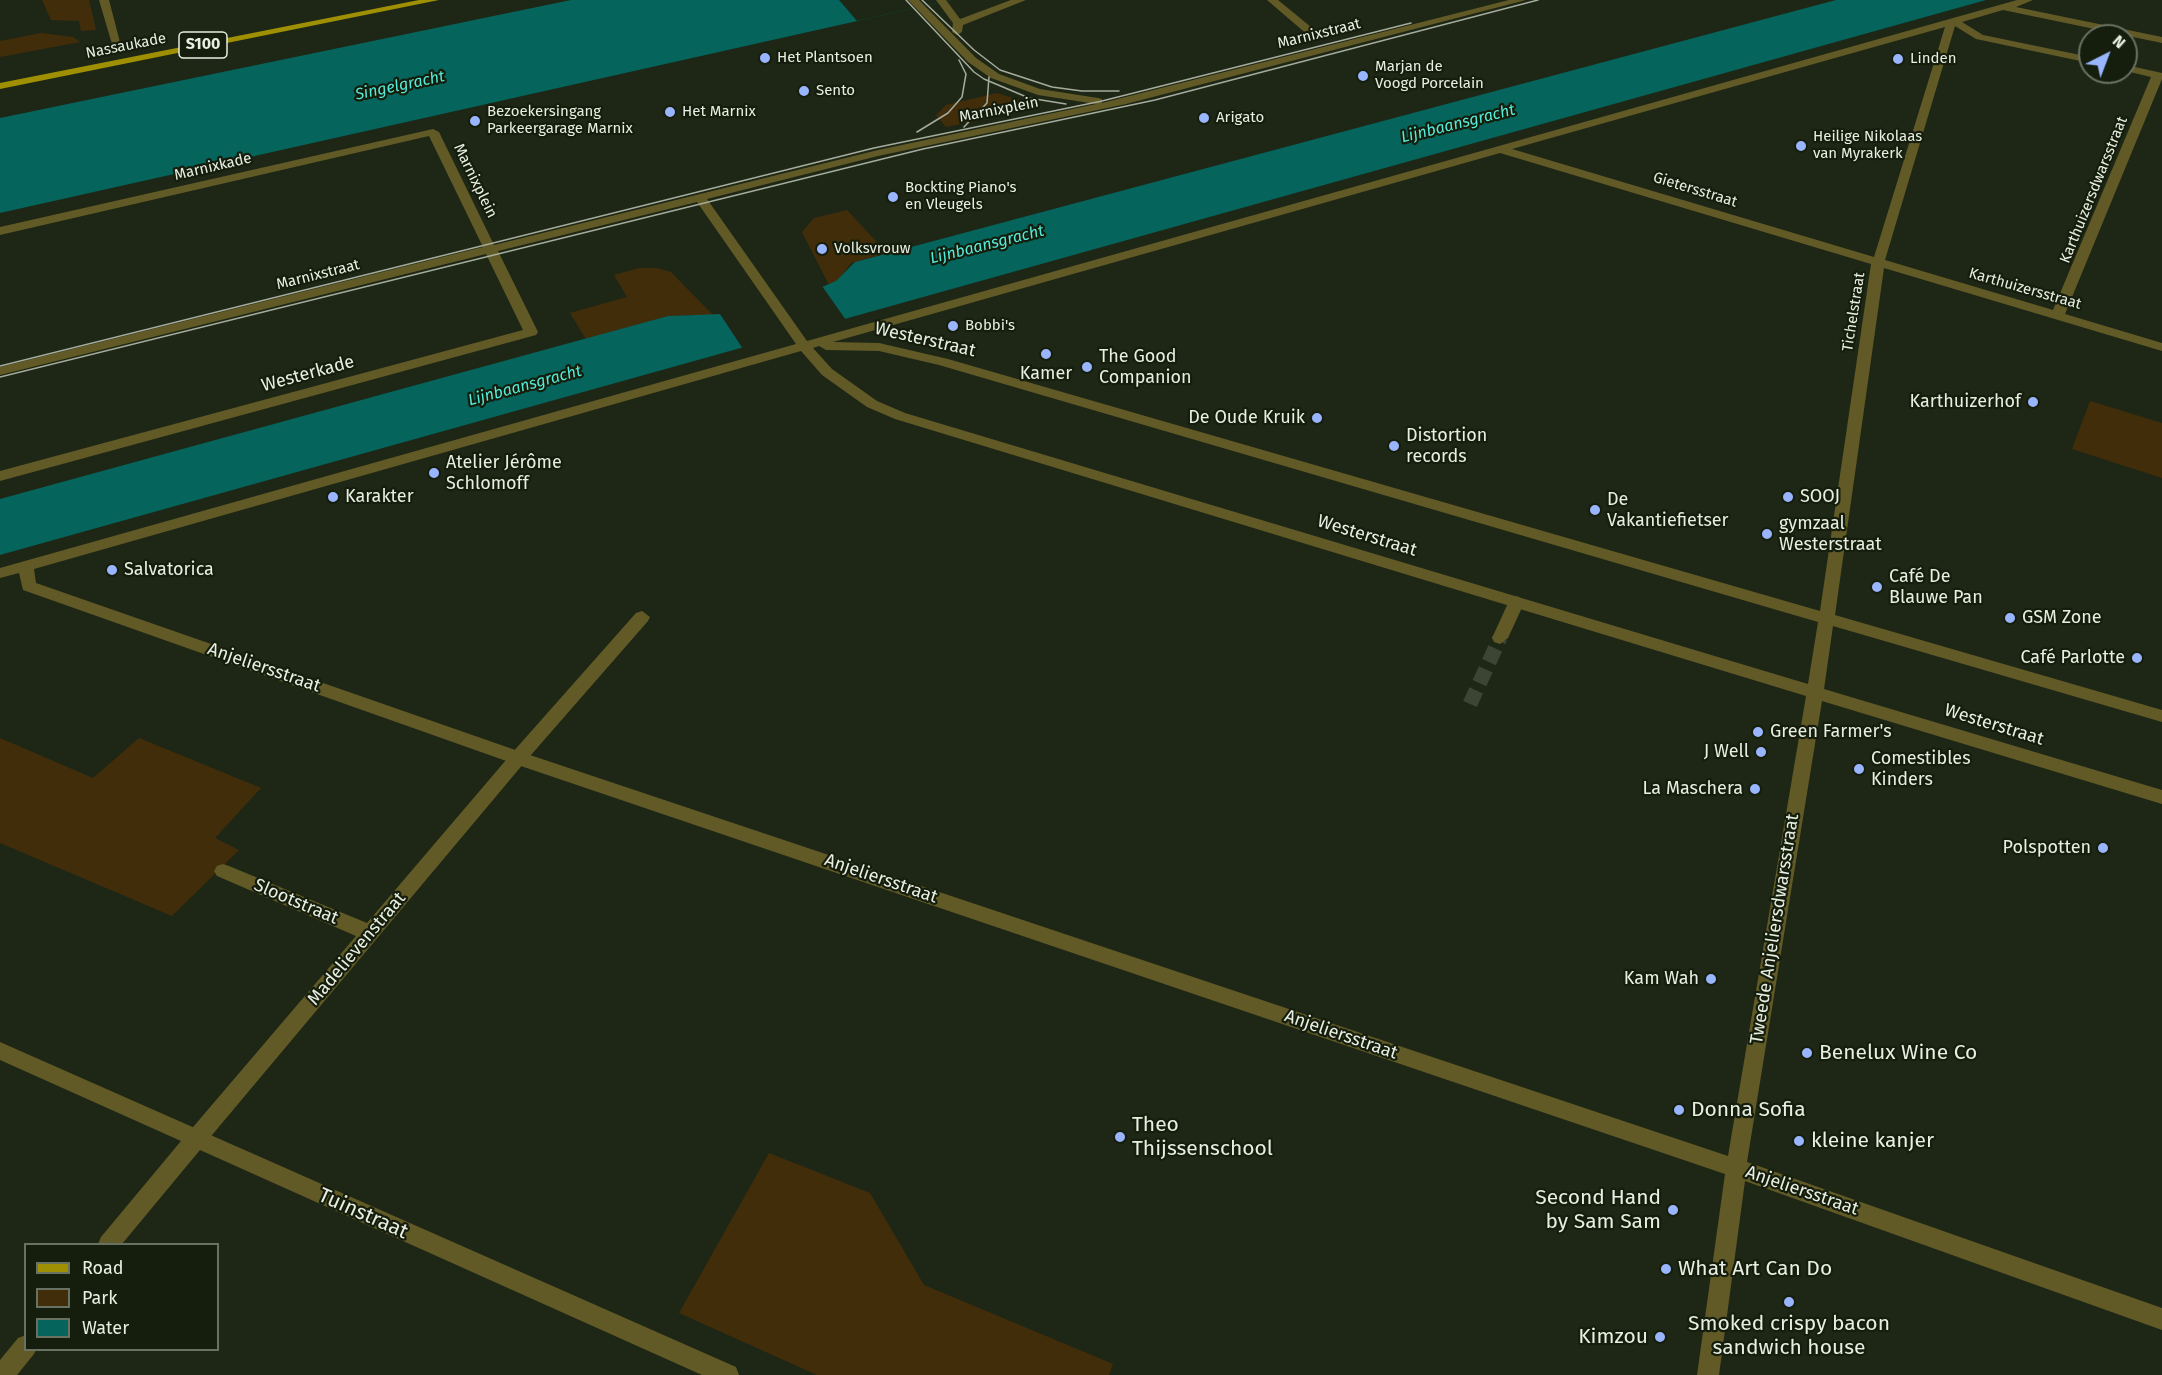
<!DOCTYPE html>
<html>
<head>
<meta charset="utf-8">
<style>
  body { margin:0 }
  #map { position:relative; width:2162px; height:1375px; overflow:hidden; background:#1e2715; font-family:"Fira Sans",sans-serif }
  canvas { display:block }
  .legend { position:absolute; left:24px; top:1243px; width:195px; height:108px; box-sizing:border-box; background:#151d0c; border:2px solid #697162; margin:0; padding:8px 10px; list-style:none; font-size:18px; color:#e8eee2 }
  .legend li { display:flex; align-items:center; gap:12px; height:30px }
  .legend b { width:30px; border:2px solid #697162 }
  .north { position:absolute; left:2078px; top:24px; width:60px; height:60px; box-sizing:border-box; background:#151d0c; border:2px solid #697162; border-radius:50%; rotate:42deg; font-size:16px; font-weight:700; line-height:24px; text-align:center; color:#e8eee2 }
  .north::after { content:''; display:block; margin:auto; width:21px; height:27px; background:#98b5fd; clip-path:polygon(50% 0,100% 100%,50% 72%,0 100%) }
</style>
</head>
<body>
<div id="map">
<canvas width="2162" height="1375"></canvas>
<ul class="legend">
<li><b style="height:8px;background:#9f9003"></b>Road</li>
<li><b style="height:16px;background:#422d0b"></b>Park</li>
<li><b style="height:16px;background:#05645c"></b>Water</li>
</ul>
<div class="north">N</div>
</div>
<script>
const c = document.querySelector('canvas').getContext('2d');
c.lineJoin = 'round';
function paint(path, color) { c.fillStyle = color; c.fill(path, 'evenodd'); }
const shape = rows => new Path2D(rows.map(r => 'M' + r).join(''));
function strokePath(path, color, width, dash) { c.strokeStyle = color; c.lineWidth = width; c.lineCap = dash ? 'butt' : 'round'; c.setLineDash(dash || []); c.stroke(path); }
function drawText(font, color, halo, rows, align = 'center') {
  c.font = font + ' "Fira Sans",sans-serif'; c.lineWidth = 4.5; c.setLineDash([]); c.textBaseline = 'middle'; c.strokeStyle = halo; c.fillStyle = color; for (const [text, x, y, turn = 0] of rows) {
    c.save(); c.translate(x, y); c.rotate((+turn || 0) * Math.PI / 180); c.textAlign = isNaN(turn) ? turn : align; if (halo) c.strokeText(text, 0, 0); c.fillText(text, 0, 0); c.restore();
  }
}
paint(shape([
  [42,0,89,0,96,30,81,31,79,21,51,20],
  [41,33,73,37,80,42,0,57,0,41],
  [997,93,1042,107,946,127,936,115,946,105],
  [847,210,887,253,851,263,831,289,802,232,814,218],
  [639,268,657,268,671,272,713,315,668,316,586,339,570,313,627,297,614,275],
  [2090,401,2162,423,2162,478,2072,449],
  [0,738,93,778,139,738,261,788,215,838,239,850,172,916,0,843],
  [769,1153,870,1193,924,1285,1113,1364,1109,1375,817,1375,679,1313]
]), '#422d0b');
paint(shape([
  [571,0,951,0,0,213,0,118],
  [1836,0,1986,0,0,555,0,499,668,316,722,314,822,287,836,281,855,262]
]), '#05645c');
paint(shape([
  [839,0,951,0,857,21],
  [822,286,846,320,743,349,720,314]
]), '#1e2715');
strokePath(shape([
  [1470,704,1500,638]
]), '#3c4534', 15, [15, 8]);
paint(shape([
  [99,0,109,0,121,46,112,44,99,0],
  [1267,0,1278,0,1317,32,1317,36,1309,36,1267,0],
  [1517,596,1525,601,1508,638,1500,644,1494,642,1492,638,1509,601,1517,596],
  [642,611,650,617,648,621,524,763,202,1147,195,1149,188,1147,185,1140,188,1133,356,936,217,876,214,871,217,866,223,864,229,866,367,923,512,753,636,613,642,611]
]), '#615a27');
paint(shape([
  [908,0,919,0,976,58,999,74,1040,89,1098,98,1102,99,1102,103,1509,0,1526,0,1126,104,878,156,707,199,807,341,2017,0,2033,0,2016,7,2162,37,2162,43,2003,10,1962,22,1983,35,2090,57,2090,63,1976,39,1955,26,1885,260,2053,310,2151,77,2126,71,2126,65,2162,73,2162,79,2065,314,2162,343,2162,351,1884,268,1835,615,2162,710,2162,722,1833,626,1824,689,2162,790,2162,804,1822,701,1747,1162,2162,1308,2162,1330,1745,1181,1719,1375,1697,1375,1725,1174,512,763,23,590,19,573,0,578,0,568,796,344,697,202,498,251,538,332,536,335,0,481,0,471,523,330,486,254,0,375,0,367,483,247,429,136,0,235,0,227,433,129,439,132,494,245,878,150,1096,104,1038,95,991,78,968,62,908,0],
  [1945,27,1874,257,1512,149,1945,27],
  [1500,153,1871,264,1820,611,948,359,879,343,833,342,1500,153],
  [819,346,826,350,879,351,939,365,1818,622,1808,684,905,413,877,401,832,369,813,348,819,346],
  [801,351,822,375,867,407,895,419,1806,696,1728,1156,524,753,36,583,34,569,801,351],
  [936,0,946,0,960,19,1011,0,1026,0,963,25,962,32,957,35,952,32,953,23,936,0],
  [0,1042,736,1367,739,1375,702,1375,200,1150,122,1244,98,1244,101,1237,181,1141,0,1060,0,1042],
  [26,1335,26,1350,36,1350,34,1354,17,1375,0,1375,0,1360,18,1338,26,1335]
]), '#615a27');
paint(shape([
  [419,0,439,0,0,89,0,83,419,0]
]), '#9f9003');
strokePath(shape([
  [906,0,974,72,984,79,1029,98,1066,104],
  [922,0,974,50,1000,70,1052,87,1082,91,1119,91],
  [964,127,987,103,989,77],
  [917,132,948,113,962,97,966,74,959,60],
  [0,366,874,148,1102,101,1411,23],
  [0,377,923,149,1155,100,1538,0]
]), '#a5ac9e', 1.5);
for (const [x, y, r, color] of [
  [765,58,6,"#98b5fd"],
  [1898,59,6,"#98b5fd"],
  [1363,76,6,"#98b5fd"],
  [804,91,6,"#98b5fd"],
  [670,112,6,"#98b5fd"],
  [1204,118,6,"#98b5fd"],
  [475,121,6,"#98b5fd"],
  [1801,146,6,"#98b5fd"],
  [893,197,6,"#98b5fd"],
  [822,249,6,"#98b5fd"],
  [953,326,6,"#98b5fd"],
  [1046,354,6,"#98b5fd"],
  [1087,367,6,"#98b5fd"],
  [2033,402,6,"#98b5fd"],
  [1317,418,6,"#98b5fd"],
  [1394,446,6,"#98b5fd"],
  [434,473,6,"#98b5fd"],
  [333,497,6,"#98b5fd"],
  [1788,497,6,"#98b5fd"],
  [1595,510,6,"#98b5fd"],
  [1767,534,6,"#98b5fd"],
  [112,570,6,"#98b5fd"],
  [1877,587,6,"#98b5fd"],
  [2010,618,6,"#98b5fd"],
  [2137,658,6,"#98b5fd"],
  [1758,732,6,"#98b5fd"],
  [1761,752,6,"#98b5fd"],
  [1859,769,6,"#98b5fd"],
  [1755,789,6,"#98b5fd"],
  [2103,848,6,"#98b5fd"],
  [1711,979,6,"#98b5fd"],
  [1807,1053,6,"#98b5fd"],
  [1679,1110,6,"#98b5fd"],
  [1120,1137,6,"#98b5fd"],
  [1799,1141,6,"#98b5fd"],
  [1673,1210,6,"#98b5fd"],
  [1666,1269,6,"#98b5fd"],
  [1789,1302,6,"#98b5fd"],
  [1660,1337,6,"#98b5fd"]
]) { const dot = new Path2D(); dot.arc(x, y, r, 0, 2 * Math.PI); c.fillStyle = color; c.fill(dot); strokePath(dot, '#151d0c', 2); }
drawText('15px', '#e8eee2', '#151d0c', [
  ["Marnixstraat",1319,34,-14],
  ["Nassaukade",126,46,-11],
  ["Marnixplein",999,110,-11],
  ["Marnixkade",213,167,-13],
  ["Marnixplein",475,181,64],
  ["Gietersstraat",1695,190,17],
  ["Karthuizersdwarsstraat",2094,190,-68],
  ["Marnixstraat",318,275,-14],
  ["Karthuizersstraat",2025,289,16],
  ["Tichelstraat",1854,312,-81]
]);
drawText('15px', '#e8eee2', '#151d0c', [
  ["Het Plantsoen",777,58],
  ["Linden",1910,59],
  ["Marjan de",1375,67],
  ["Voogd Porcelain",1375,84],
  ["Sento",816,91],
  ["Bezoekersingang",487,112],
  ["Parkeergarage Marnix",487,129],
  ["Het Marnix",682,112],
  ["Arigato",1216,118],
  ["Heilige Nikolaas",1813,137],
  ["van Myrakerk",1813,154],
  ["Bockting Piano's",905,188],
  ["en Vleugels",905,205],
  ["Volksvrouw",834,249],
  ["Bobbi's",965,326]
], 'left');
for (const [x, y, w] of [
  [203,45,48]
]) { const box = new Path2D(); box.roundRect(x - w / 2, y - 13, w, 26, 4.5); c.fillStyle = '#151d0c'; c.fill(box); strokePath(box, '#e8eee2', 1.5); }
drawText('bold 16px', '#e8eee2', null, [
  ["S100",203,45]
]);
drawText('italic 16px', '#54ebda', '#151d0c', [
  ["Singelgracht",400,86,-12],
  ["Lijnbaansgracht",1458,124,-14],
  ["Lijnbaansgracht",987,245,-14],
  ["Lijnbaansgracht",525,386,-15]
]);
drawText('18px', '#e8eee2', '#151d0c', [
  ["Westerstraat",925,340,13],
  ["Westerkade",308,374,-15],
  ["Westerstraat",1367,536,17],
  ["Anjeliersstraat",264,668,19],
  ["Westerstraat",1994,725,17],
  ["Anjeliersstraat",881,879,19],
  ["Slootstraat",296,902,23],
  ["Tweede Anjeliersdwarsstraat",1775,929,-81],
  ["Madelievenstraat",357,949,-50],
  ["Anjeliersstraat",1341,1035,19],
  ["Anjeliersstraat",1802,1191,19]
]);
drawText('18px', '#e8eee2', '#151d0c', [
  ["The Good",1099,357],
  ["Companion",1099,378],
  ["Kamer",1046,374,"center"],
  ["Karthuizerhof",2021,402,"right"],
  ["De Oude Kruik",1305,418,"right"],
  ["Distortion",1406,436],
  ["records",1406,457],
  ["Atelier Jérôme",446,463],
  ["Schlomoff",446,484],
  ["Karakter",345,497],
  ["SOOJ",1800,497],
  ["De",1607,500],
  ["Vakantiefietser",1607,521],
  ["gymzaal",1779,524],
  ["Westerstraat",1779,545],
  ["Salvatorica",124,570],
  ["Café De",1889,577],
  ["Blauwe Pan",1889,598],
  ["GSM Zone",2022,618],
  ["Café Parlotte",2125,658,"right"],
  ["Green Farmer's",1770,732],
  ["J Well",1749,752,"right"],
  ["Comestibles",1871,759],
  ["Kinders",1871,780],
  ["La Maschera",1743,789,"right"],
  ["Polspotten",2091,848,"right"],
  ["Kam Wah",1699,979,"right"]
], 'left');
drawText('21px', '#e8eee2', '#151d0c', [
  ["Benelux Wine Co",1819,1053],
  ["Donna Sofia",1691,1110],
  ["Theo",1132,1125],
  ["Thijssenschool",1132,1149],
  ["kleine kanjer",1811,1141],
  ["Second Hand",1661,1198,"right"],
  ["by Sam Sam",1661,1222,"right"],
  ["What Art Can Do",1678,1269],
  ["Smoked crispy bacon",1789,1324,"center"],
  ["sandwich house",1789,1348,"center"],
  ["Kimzou",1648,1337,"right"]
], 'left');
drawText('21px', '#e8eee2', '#151d0c', [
  ["Tuinstraat",363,1214,24]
]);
</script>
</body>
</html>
